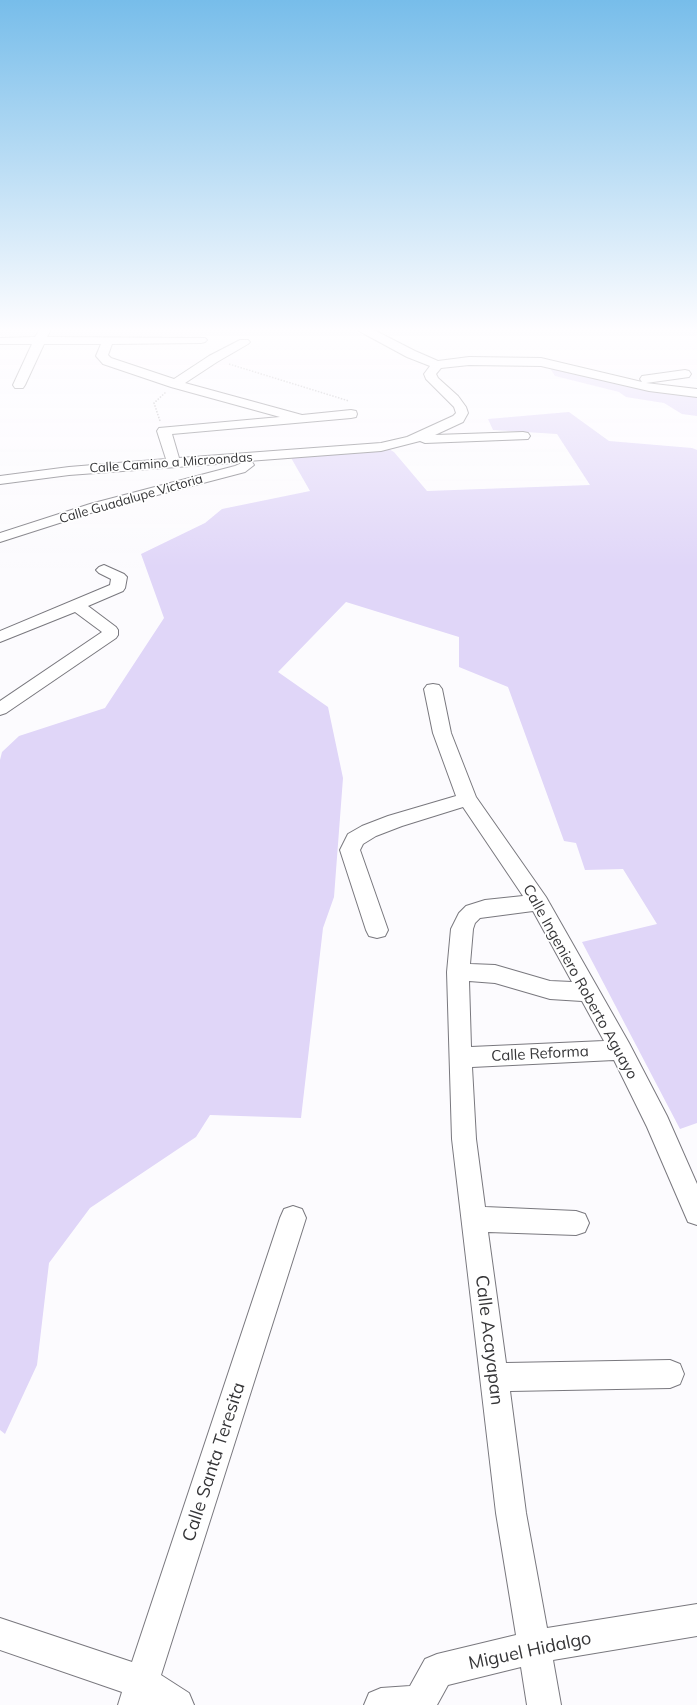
<!DOCTYPE html>
<html>
<head>
<meta charset="utf-8">
<style>
  body { margin:0 }
  canvas { display:block; background:#fcfbfe }
</style>
</head>
<body>
<canvas width="697" height="1705"></canvas>
<script>
const c = document.querySelector('canvas').getContext('2d');
c.lineJoin = 'round';
function paint(path, color) { c.fillStyle = color; c.fill(path, 'evenodd'); }
const shape = rows => new Path2D(rows.map(r => 'M' + r).join(''));
function strokePath(path, color, width, dash) { c.strokeStyle = color; c.lineWidth = width; c.lineCap = dash ? 'butt' : 'round'; c.setLineDash(dash || []); c.stroke(path); }
function drawText(font, color, halo, rows, align = 'center') {
  c.font = font + ' Mulish,sans-serif'; c.lineWidth = 3.5; c.setLineDash([]); c.textBaseline = 'middle'; c.strokeStyle = halo; c.fillStyle = color; for (const [text, x, y, turn = 0] of rows) {
    c.save(); c.translate(x, y); c.rotate((+turn || 0) * Math.PI / 180); c.textAlign = isNaN(turn) ? turn : align; if (halo) c.strokeText(text, 0, 0); c.fillText(text, 0, 0); c.restore();
  }
}
paint(shape([
  [544,359,634,382,697,390,697,416,682,414,664,403,626,397,619,392,555,376],
  [569,412,609,441,692,448,697,450,697,1123,680,1129,582,942,657,924,623,869,585,870,576,843,564,841,508,687,459,667,459,637,346,602,278,672,328,707,343,778,334,897,323,928,301,1118,210,1115,196,1137,90,1208,49,1263,37,1365,5,1434,0,1430,0,760,2,752,19,736,105,708,164,618,141,554,205,523,222,509,310,491,290,456,387,448,394,452,427,491,590,485,557,434,493,430,488,419]
]), '#e0d6f8');
const minor = shape([
  [40,329,48,329,50,331,47,337,205,338,207,340,205,342,201,343,112,344,108,355,111,358,174,379,209,356,240,340,248,340,250,342,248,344,217,362,185,383,302,415,351,410,356,411,357,414,356,417,351,418,172,434,179,458,381,443,407,437,453,416,456,413,454,407,426,379,424,374,430,366,407,357,359,331,357,329,372,329,415,351,438,361,469,357,541,358,642,382,640,379,642,376,685,370,689,371,691,374,689,377,646,383,697,389,697,397,649,391,541,366,469,365,441,368,436,374,438,378,458,396,466,407,468,413,463,422,435,435,523,432,528,433,530,436,528,439,425,443,420,441,381,451,248,461,252,462,254,465,245,472,100,510,0,542,0,533,90,504,235,466,244,462,69,475,0,484,0,476,69,467,166,459,157,431,159,428,280,417,171,387,103,364,96,356,101,344,44,344,25,385,23,388,15,388,13,385,32,344,0,344,0,338,35,337,40,329],
  [104,565,124,574,127,577,125,588,123,591,88,606,116,627,118,630,118,635,116,638,6,713,0,715,0,701,102,632,75,612,0,642,0,631,110,585,111,579,99,573,96,570,99,567,104,565],
  [433,684,439,685,442,689,451,733,476,797,546,897,629,1043,667,1116,697,1184,697,1225,688,1222,647,1127,614,1060,472,1067,476,1139,485,1207,576,1211,585,1214,589,1223,585,1232,576,1235,488,1232,506,1363,670,1360,680,1364,684,1374,680,1384,670,1388,510,1391,526,1513,547,1628,697,1604,697,1636,553,1660,561,1705,527,1705,521,1667,448,1685,437,1705,364,1705,369,1693,381,1688,410,1686,425,1659,437,1654,516,1635,496,1513,452,1139,447,972,451,929,459,913,466,906,485,900,523,896,463,807,402,826,376,836,363,844,360,850,388,930,385,936,377,938,369,936,366,930,340,850,348,834,362,826,388,816,456,796,433,733,424,689,427,685,433,684],
  [533,911,572,982,550,981,495,965,470,964,473,929,475,923,480,918,533,911],
  [469,981,495,983,550,999,582,1001,604,1041,471,1047,469,981],
  [293,1206,302,1209,306,1218,161,1675,189,1693,194,1705,118,1705,122,1692,0,1650,0,1618,132,1662,280,1218,284,1209,293,1206]
]);
strokePath(minor, '#79787e', 2);
strokePath(shape([
  [229,364,349,401],
  [160,421,154,403,166,392]
]), '#b6b6b8', 1.5, [1.5, 1.5]);
paint(minor, '#fff');
const sky = c.createLinearGradient(0, 0, 0, 568);
sky.addColorStop(0, '#77bdea');
sky.addColorStop(0.58, '#fefdff');
sky.addColorStop(1, '#fefdff00');
c.fillStyle = sky;
c.fillRect(0, 0, 697, 568);
drawText('13px', '#363638', '#fff', [
  ["Calle Camino a Microondas",171,463,-4],
  ["Calle Guadalupe Victoria",131,499,-16]
]);
drawText('15px', '#363638', '#fff', [
  ["Calle Ingeniero Roberto Aguayo",580,982,61],
  ["Calle Reforma",540,1054,-3]
]);
drawText('18px', '#363638', '#fff', [
  ["Calle Acayapan",489,1340,83],
  ["Calle Santa Teresita",214,1462,-72],
  ["Miguel Hidalgo",530,1651,-12]
]);
</script>
</body>
</html>
